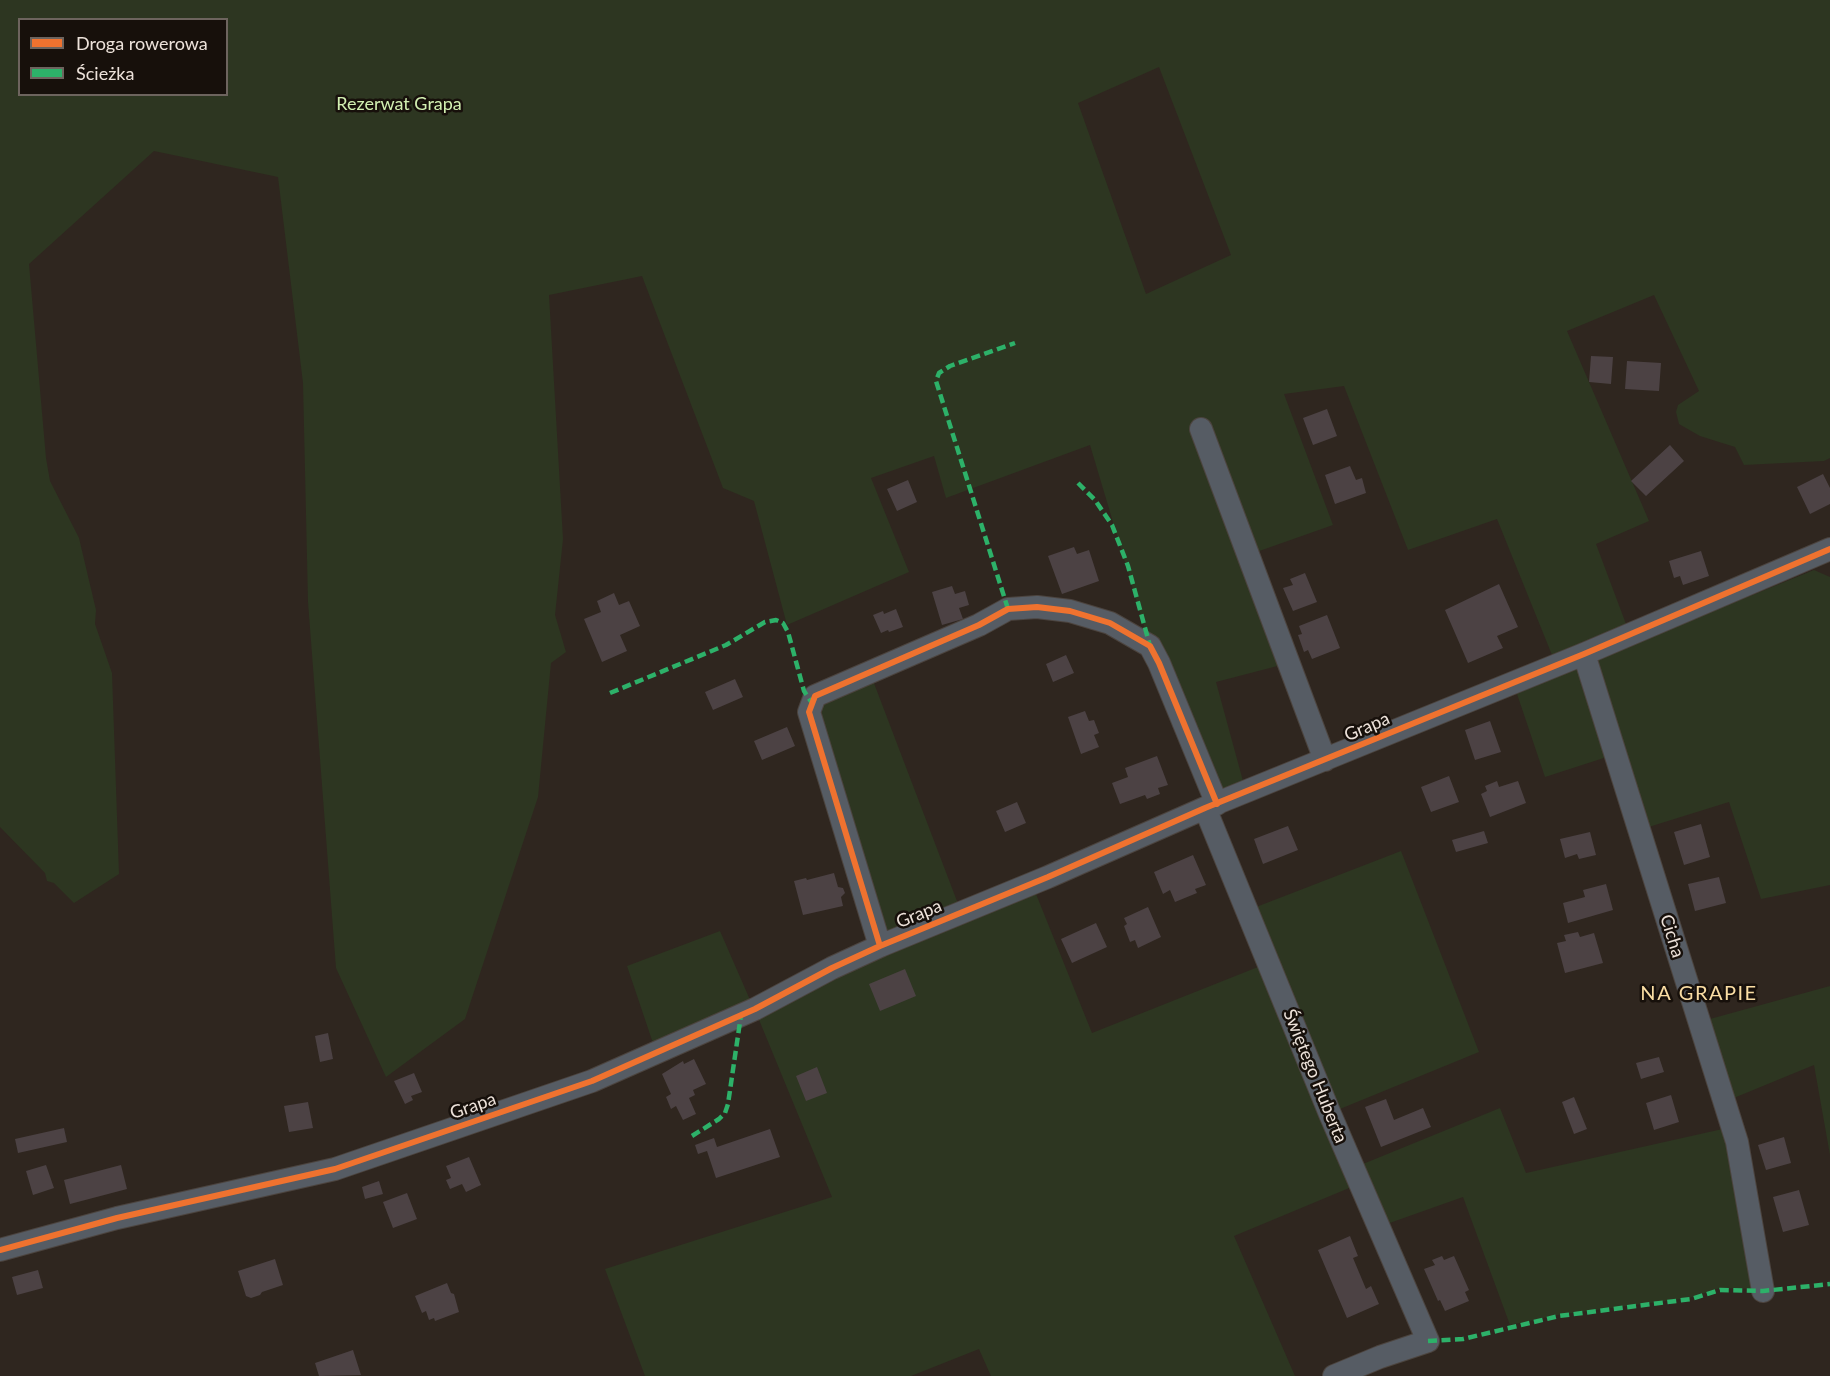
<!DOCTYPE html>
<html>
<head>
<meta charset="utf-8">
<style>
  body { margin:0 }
  #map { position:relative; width:1830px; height:1376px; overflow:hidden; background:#2f261f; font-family:Lato,sans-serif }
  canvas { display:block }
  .legend { position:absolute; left:18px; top:18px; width:210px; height:78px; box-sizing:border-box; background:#17100b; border:2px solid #6d645e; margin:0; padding:8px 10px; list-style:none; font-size:18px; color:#ede2da }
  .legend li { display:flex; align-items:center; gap:12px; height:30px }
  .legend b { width:30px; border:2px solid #6d645e }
</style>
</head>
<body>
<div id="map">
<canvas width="1830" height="1376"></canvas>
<ul class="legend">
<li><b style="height:8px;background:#ef722f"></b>Droga rowerowa</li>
<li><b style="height:8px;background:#2db169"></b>Ścieżka</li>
</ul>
</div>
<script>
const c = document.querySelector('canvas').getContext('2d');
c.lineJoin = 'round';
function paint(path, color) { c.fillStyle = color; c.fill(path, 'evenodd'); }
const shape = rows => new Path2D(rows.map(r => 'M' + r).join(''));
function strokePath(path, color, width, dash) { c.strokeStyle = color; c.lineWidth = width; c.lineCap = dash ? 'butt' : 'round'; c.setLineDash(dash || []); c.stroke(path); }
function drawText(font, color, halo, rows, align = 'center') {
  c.font = font + ' Lato,sans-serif'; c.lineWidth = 5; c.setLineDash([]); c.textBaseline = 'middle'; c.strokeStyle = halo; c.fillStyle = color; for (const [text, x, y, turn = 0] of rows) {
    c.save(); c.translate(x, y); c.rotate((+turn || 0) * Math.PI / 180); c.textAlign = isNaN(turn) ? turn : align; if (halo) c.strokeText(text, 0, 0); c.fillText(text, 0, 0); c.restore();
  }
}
paint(shape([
  [0,0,1830,0,1830,458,1824,461,1744,465,1735,447,1700,436,1679,424,1676,412,1678,405,1699,391,1654,295,1567,331,1649,521,1596,544,1626,624,1552,655,1497,519,1408,550,1344,386,1284,394,1333,525,1248,555,1289,663,1216,682,1246,792,1217,804,1150,646,1090,445,946,498,934,456,871,478,909,572,787,625,754,501,723,488,642,276,549,295,563,539,555,615,566,652,551,663,538,797,465,1019,386,1077,336,968,308,602,303,383,278,177,154,151,29,264,46,458,50,481,79,538,96,610,95,624,112,673,119,874,74,903,54,883,47,881,45,873,0,827],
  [20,20,226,20,226,94,20,94],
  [1159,67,1231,255,1146,294,1078,103],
  [1814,570,1830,577,1830,885,1761,899,1729,802,1639,830,1610,756,1545,777,1516,691],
  [872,678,960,909,883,940,819,711,822,702],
  [1401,851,1479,1052,1335,1111,1251,909],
  [1034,889,1092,1033,1263,965,1354,1186,1234,1236,1295,1376,991,1376,979,1349,911,1376,645,1376,605,1269,832,1197,755,1010,656,1052,627,966,720,931,754,1009],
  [1830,986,1830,1155,1814,1065,1724,1102,1699,1022],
  [1500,1108,1526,1173,1727,1128,1761,1289,1720,1288,1689,1298,1557,1315,1510,1325,1463,1197,1384,1225,1358,1166]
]), '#2d3621');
paint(shape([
  [1591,356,1613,357,1611,384,1589,382],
  [1627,361,1661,363,1659,391,1625,389],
  [1327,409,1337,436,1313,445,1303,418],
  [1670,445,1684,461,1646,496,1631,481],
  [1350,466,1356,480,1362,478,1366,493,1335,504,1325,475],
  [1823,474,1830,488,1830,504,1810,514,1797,487],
  [908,480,917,502,897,511,887,489],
  [1074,547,1077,554,1089,550,1099,581,1062,594,1048,556],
  [1701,551,1709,576,1683,585,1680,576,1674,578,1669,561],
  [1305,573,1317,602,1293,611,1283,588,1293,585,1290,579],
  [1499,584,1518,627,1497,636,1503,648,1468,663,1445,610],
  [952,586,955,594,965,591,969,605,959,608,963,619,942,625,932,592],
  [614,593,619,605,629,601,640,626,620,635,627,651,602,662,584,619,601,612,597,601],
  [896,609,903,627,889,632,888,630,881,633,873,615,883,611,884,614],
  [1327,615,1340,648,1312,659,1308,650,1304,652,1298,635,1302,634,1299,626],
  [1066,655,1074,673,1053,682,1046,664],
  [735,679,743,697,713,710,705,692],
  [1085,711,1089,721,1094,720,1099,733,1094,735,1099,747,1081,754,1068,717],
  [1490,721,1501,752,1475,760,1465,730],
  [787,727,795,746,762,760,754,741],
  [1157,756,1168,785,1158,788,1160,794,1147,799,1145,795,1120,804,1112,783,1128,777,1125,768],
  [1449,776,1459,802,1431,812,1421,787],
  [1497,781,1499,787,1518,781,1526,803,1490,817,1481,794,1487,791,1485,786],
  [1017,802,1026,823,1005,832,996,811],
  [1701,824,1710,857,1684,865,1674,832],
  [1288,826,1298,850,1263,864,1254,839],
  [1484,831,1488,843,1456,852,1452,840],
  [1590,832,1596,855,1579,859,1577,854,1565,858,1560,839],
  [1193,855,1206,885,1195,889,1197,893,1175,902,1170,890,1163,894,1154,872],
  [834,873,838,887,843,888,845,893,841,897,843,906,803,915,794,881,806,878,807,880],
  [1719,877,1726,903,1695,911,1688,884],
  [1606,884,1613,910,1568,923,1563,903,1585,897,1583,890],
  [1148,907,1161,937,1138,948,1135,940,1130,942,1124,926,1127,924,1124,918],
  [1096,923,1107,947,1072,963,1061,939],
  [1578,932,1580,937,1594,933,1603,963,1565,973,1557,943,1566,941,1564,935],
  [905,969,916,996,880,1011,869,984],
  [328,1033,333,1059,320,1062,315,1036],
  [1659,1057,1664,1072,1641,1079,1636,1063],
  [694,1059,706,1084,693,1090,695,1095,689,1098,696,1114,683,1120,676,1106,671,1109,666,1097,671,1094,662,1074,683,1061,684,1064],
  [817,1067,827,1093,806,1101,796,1076],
  [414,1073,422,1092,411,1096,413,1100,405,1104,394,1081],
  [1671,1095,1679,1122,1654,1130,1646,1103],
  [1574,1097,1587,1129,1574,1134,1562,1102],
  [1386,1099,1394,1120,1423,1108,1431,1127,1381,1147,1365,1107],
  [308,1102,313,1128,289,1132,284,1106],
  [64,1128,67,1142,18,1153,15,1139],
  [770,1129,780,1157,716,1178,707,1151,698,1154,695,1145,714,1138,717,1147],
  [1784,1137,1791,1163,1766,1170,1758,1145],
  [469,1157,481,1185,466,1192,462,1184,450,1189,446,1180,451,1178,446,1166],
  [46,1165,54,1188,33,1195,26,1171],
  [121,1165,127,1189,70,1204,64,1180],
  [379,1181,383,1194,365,1199,362,1187],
  [1799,1190,1809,1225,1783,1232,1773,1197],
  [407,1193,417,1219,393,1228,383,1202],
  [1350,1236,1358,1256,1353,1258,1366,1289,1371,1286,1379,1304,1347,1318,1318,1250],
  [1442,1256,1444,1260,1454,1256,1469,1290,1465,1292,1469,1301,1445,1311,1440,1300,1438,1301,1424,1269,1435,1265,1432,1260],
  [275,1259,283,1285,262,1292,260,1295,251,1298,246,1296,238,1271],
  [38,1270,43,1288,17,1295,12,1277],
  [447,1283,451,1293,454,1294,459,1312,435,1321,434,1318,429,1320,426,1311,422,1313,415,1296],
  [353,1350,361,1375,319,1376,315,1363]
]), '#4c4244');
const minor = shape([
  [1201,429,1325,760],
  [1584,654,1737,1142,1763,1291],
  [1205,808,1330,1114,1428,1341,1380,1357,1334,1376],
  [880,946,809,712,815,696,979,625,1008,609,1037,607,1070,611,1110,623,1150,646,1159,663,1217,804],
  [0,1250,117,1218,335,1169,592,1081,755,1009,832,968,880,946,1048,877,1205,808,1584,654,1830,549]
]);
strokePath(minor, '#4c443f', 24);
strokePath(minor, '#565c64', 22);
strokePath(shape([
  [1078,483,1095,500,1112,525,1128,566,1150,646],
  [1008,609,936,381,939,373,950,366,1015,343],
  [610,693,726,645,765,622,776,620,783,623,788,632,804,691,812,703],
  [692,1136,719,1119,725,1113,728,1104,741,1015],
  [1428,1341,1463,1339,1559,1316,1691,1299,1720,1290,1763,1291,1830,1284]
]), '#2db169', 4.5, [9, 4.5]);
strokePath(shape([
  [880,946,809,712,815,696,979,625,1008,609,1037,607,1070,611,1110,623,1150,646,1159,663,1217,804],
  [0,1250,117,1218,335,1169,592,1081,755,1009,832,968,880,946,1048,877,1205,808,1584,654,1830,549]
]), '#ef722f', 6);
drawText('18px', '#d3f0b2', '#17100b', [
  ["Rezerwat Grapa",399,104]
]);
drawText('18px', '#ede2da', '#17100b', [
  ["Grapa",1367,727,-23],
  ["Grapa",919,914,-22],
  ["Cicha",1672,936,73],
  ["Świętego Huberta",1315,1076,68],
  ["Grapa",473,1106,-19]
]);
c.letterSpacing = '1.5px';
drawText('20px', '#fadda3', '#17100b', [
  ["NA GRAPIE",1699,994]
]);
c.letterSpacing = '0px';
</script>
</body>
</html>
